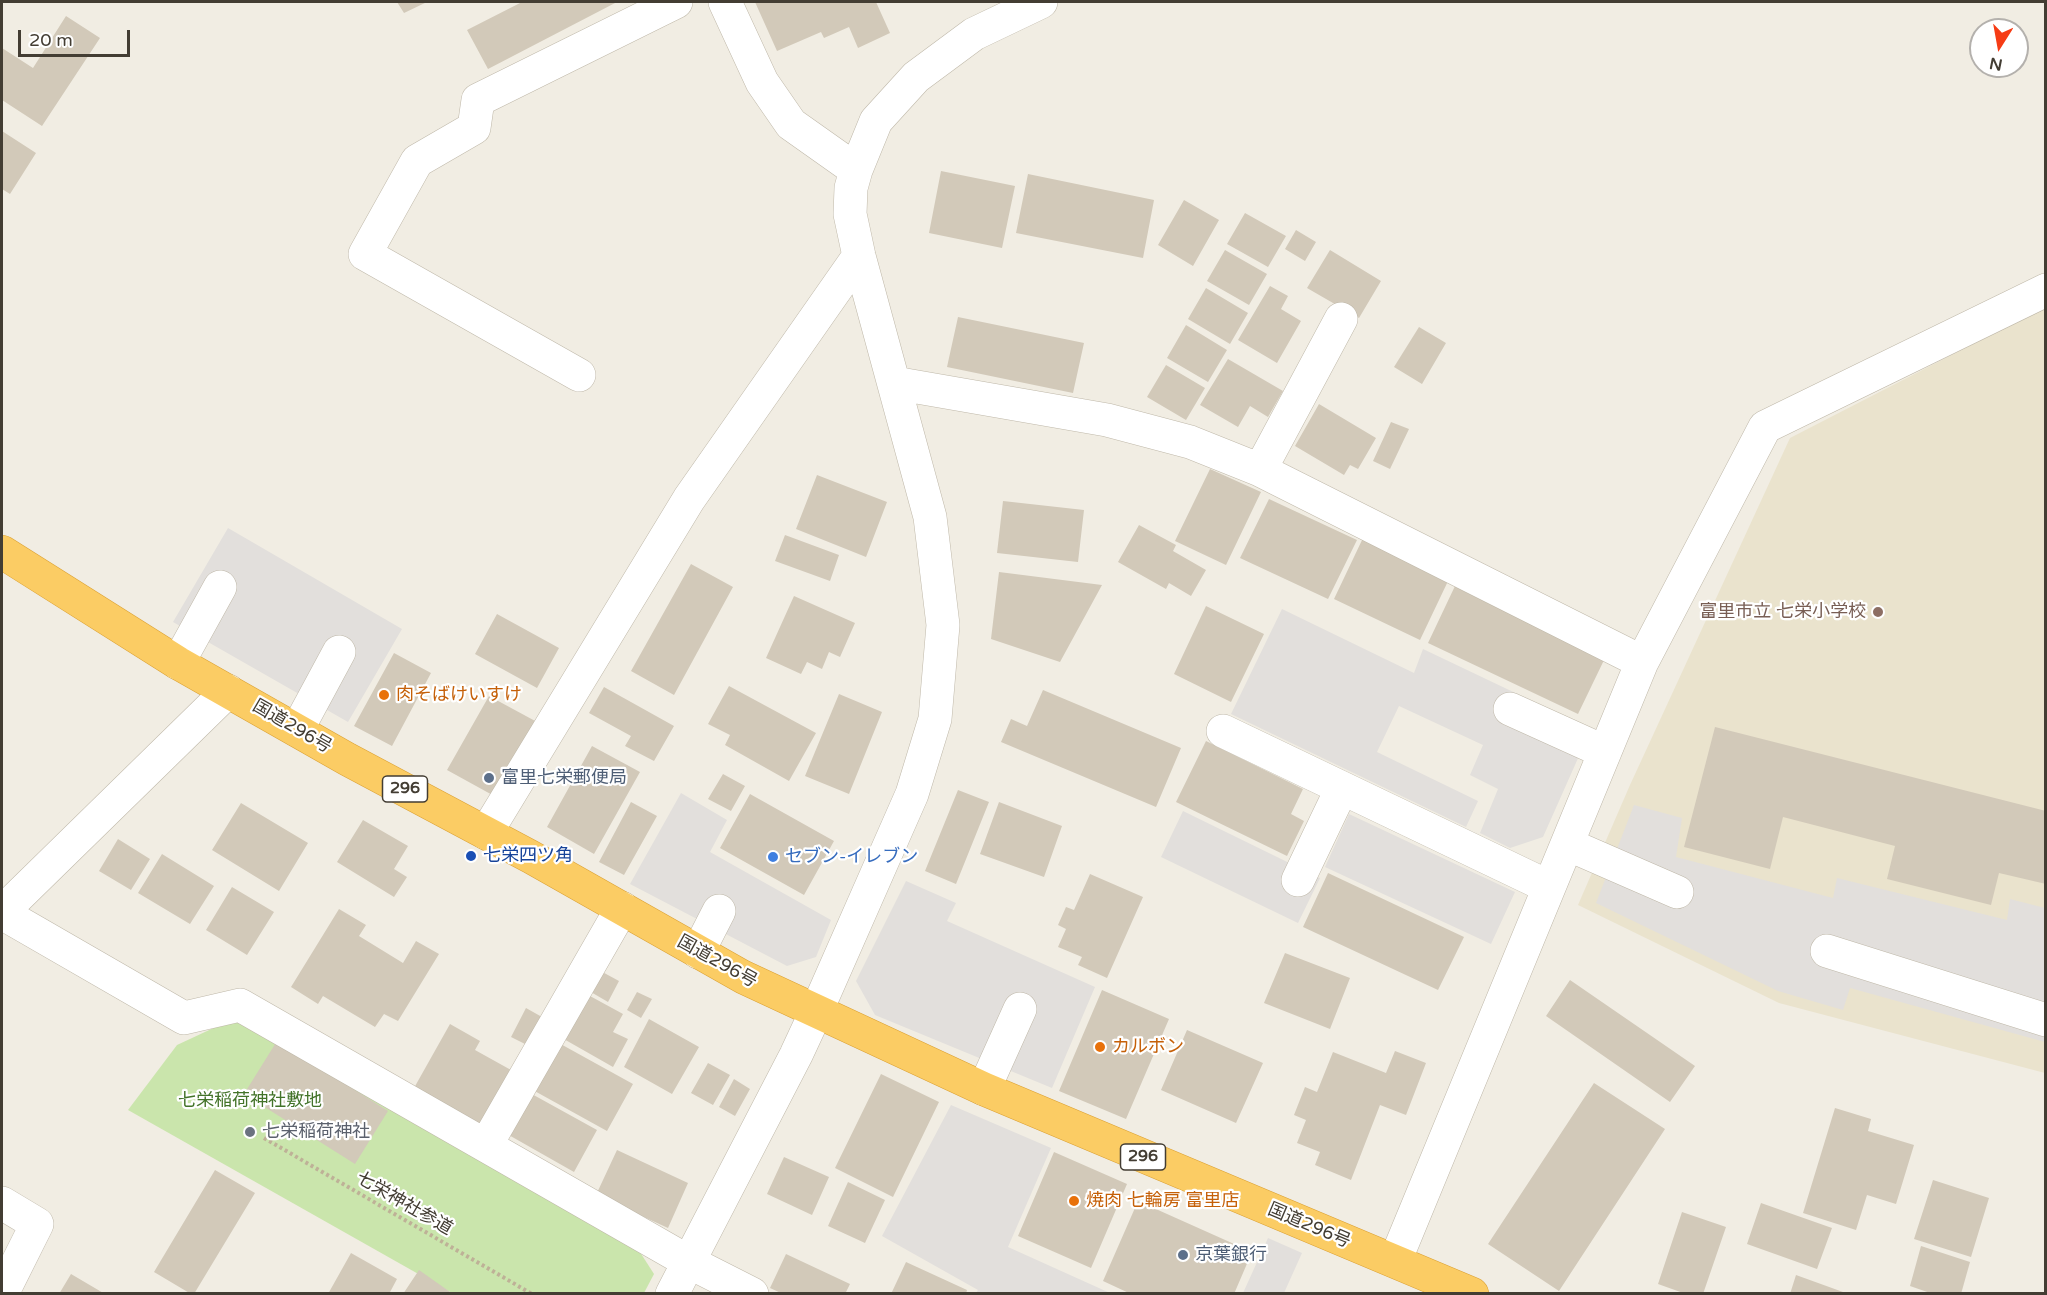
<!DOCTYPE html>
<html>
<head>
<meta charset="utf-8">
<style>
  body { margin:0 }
  #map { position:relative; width:2047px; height:1295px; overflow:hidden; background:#f1ede3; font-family:"Varela Round",sans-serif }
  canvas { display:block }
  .frame { position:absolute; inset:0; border:3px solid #433d33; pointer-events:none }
  .north { position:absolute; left:1969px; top:18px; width:60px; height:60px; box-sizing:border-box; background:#fff; border:2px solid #b4b1ad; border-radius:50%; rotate:191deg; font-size:16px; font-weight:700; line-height:24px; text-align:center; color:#433d33 }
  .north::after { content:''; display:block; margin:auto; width:21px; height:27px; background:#f63c15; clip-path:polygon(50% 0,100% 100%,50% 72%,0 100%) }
  .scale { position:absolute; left:18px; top:30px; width:112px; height:27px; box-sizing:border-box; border:3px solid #433d33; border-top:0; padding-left:8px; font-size:18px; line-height:21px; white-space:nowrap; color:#433d33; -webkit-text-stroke:4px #fff; paint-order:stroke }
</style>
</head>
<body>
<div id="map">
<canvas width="2047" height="1295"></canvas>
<div class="frame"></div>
<div class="north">N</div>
<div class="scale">20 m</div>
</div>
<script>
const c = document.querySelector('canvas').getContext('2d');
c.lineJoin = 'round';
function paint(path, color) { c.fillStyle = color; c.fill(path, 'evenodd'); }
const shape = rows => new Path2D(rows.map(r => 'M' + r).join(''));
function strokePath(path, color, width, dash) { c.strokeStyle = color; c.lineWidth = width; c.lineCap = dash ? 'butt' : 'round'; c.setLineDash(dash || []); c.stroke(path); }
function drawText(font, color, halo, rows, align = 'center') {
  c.font = font + ' "Varela Round","Noto Sans JP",sans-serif'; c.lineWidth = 4.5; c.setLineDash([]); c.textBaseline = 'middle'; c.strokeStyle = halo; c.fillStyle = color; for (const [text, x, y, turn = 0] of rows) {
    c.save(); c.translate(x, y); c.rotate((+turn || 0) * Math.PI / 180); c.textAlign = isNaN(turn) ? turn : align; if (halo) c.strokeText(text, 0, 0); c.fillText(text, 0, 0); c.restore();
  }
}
paint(shape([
  [2045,307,2045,1073,1779,1003,1578,905,1630,785,1790,438]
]), '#eae3cd');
paint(shape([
  [235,1018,638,1249,654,1274,644,1293,452,1293,128,1110,177,1045]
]), '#cae5ac');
paint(shape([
  [228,528,402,629,348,722,173,622],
  [1282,609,1414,673,1423,649,1591,729,1543,837,1510,848,1480,833,1498,789,1470,775,1483,745,1399,706,1377,752,1478,801,1466,827,1231,714],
  [681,793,727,820,710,852,831,920,816,957,787,966,630,884],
  [1634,805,1682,818,1676,857,1833,898,1837,878,2007,920,2010,899,2045,908,2045,1042,1850,988,1843,1010,1778,991,1596,903],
  [1183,811,1320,878,1298,923,1161,857],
  [1349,814,1515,892,1491,944,1325,867],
  [906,881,956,903,947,921,1095,987,1052,1088,875,1015,856,981],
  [951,1105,1051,1148,1008,1247,1110,1293,976,1293,978,1290,882,1236],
  [1268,1238,1302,1253,1284,1293,1243,1293]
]), '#e2dfdc');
paint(shape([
  [397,2,427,2,404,13],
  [522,2,617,2,488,69,467,30],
  [755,2,876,2,890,33,858,48,849,27,824,38,821,32,777,51],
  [66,16,100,38,42,126,2,100,2,48,33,68],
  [2,131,36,153,10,194,2,189],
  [941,171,1015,186,1002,248,929,233],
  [1028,174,1154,200,1143,258,1016,233],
  [1184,200,1219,220,1193,266,1158,245],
  [1245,213,1286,236,1268,267,1227,244],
  [1296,230,1316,242,1305,261,1285,249],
  [1225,250,1267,274,1249,305,1207,281],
  [1330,250,1381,281,1359,318,1307,288],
  [1270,286,1288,296,1281,309,1301,321,1277,363,1238,340],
  [1206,288,1248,313,1230,344,1188,319],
  [958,317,1084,343,1073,393,947,367],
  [1186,325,1227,350,1208,382,1167,358],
  [1419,327,1446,343,1422,384,1394,367],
  [1228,359,1283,391,1268,417,1250,406,1238,427,1200,405],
  [1166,365,1205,388,1186,420,1147,397],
  [1319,404,1376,438,1358,469,1350,465,1344,475,1295,446],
  [1391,422,1409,429,1390,469,1373,461],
  [1210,469,1261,492,1226,565,1175,541],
  [817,475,887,502,866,557,796,529],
  [1269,499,1357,540,1328,599,1240,558],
  [1003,501,1084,510,1078,562,997,553],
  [1139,525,1176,545,1173,551,1206,570,1191,596,1169,583,1166,589,1118,562],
  [785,535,839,555,830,581,775,561],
  [1363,538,1449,579,1420,640,1334,599],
  [691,564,733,587,674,695,631,671],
  [999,572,1102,585,1060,662,991,639],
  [1455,586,1605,658,1578,714,1428,643],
  [794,596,855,623,840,657,829,652,822,669,807,662,801,674,766,658],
  [1206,606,1264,634,1231,702,1174,674],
  [497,614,559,648,537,688,475,654],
  [394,653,431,673,392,746,354,726],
  [729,686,816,733,789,781,725,745,730,735,708,724],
  [604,687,674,726,654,761,625,746,631,736,589,713],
  [1043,690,1181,748,1156,807,1001,742,1011,719,1027,726],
  [839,694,882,712,849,794,805,776],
  [489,696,537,722,496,797,447,770],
  [1715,727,2046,811,2046,884,1999,873,1991,905,1887,879,1895,846,1783,817,1770,869,1684,847],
  [1206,741,1303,789,1291,814,1304,821,1287,856,1176,802],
  [592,746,640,772,594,854,547,827],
  [723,774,745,786,731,811,708,799],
  [958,790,989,802,956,884,925,871],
  [750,794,834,841,804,895,720,848],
  [631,802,657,816,624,875,599,862],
  [999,802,1062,826,1044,877,980,854],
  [241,803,308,843,279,891,212,850],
  [363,820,408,846,394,869,407,877,394,897,337,862],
  [118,839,150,859,131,890,99,871],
  [162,854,214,886,190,924,138,893],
  [1328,873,1464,937,1438,990,1303,927],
  [1090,874,1143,897,1107,978,1078,965,1082,957,1058,947,1066,929,1058,925,1066,907,1074,910],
  [232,887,274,912,247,955,206,930],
  [339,909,366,925,359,936,403,963,416,941,439,954,398,1021,384,1014,375,1027,323,996,318,1004,291,987],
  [1285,953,1350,978,1330,1029,1264,1003],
  [595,968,619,981,608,1002,584,988],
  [1570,980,1695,1066,1670,1102,1546,1016],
  [579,990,623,1014,613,1032,628,1039,613,1067,555,1034],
  [1102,990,1169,1019,1126,1119,1059,1091],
  [637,992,652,999,641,1018,627,1010],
  [526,1008,542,1017,527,1045,511,1037],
  [649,1019,699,1047,672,1094,624,1067],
  [450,1024,480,1041,475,1050,511,1070,480,1125,414,1088],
  [1187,1030,1263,1063,1236,1123,1161,1090],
  [277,1041,388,1111,355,1164,244,1094],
  [557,1042,633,1084,607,1131,531,1089],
  [1395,1051,1426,1063,1406,1115,1380,1105,1351,1180,1315,1165,1320,1152,1297,1143,1306,1120,1294,1115,1305,1087,1317,1092,1333,1052,1386,1073],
  [708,1063,730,1075,713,1105,691,1093],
  [881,1074,939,1102,893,1197,835,1168],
  [734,1079,750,1089,735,1116,719,1107],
  [1594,1083,1665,1129,1559,1291,1488,1244],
  [530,1093,597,1130,574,1172,507,1134],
  [1835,1108,1871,1119,1868,1131,1914,1145,1896,1204,1867,1195,1856,1230,1803,1213],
  [617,1150,688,1183,668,1228,596,1195],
  [1054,1152,1127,1184,1091,1268,1018,1236],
  [784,1157,829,1177,812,1215,767,1194],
  [215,1170,255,1193,194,1294,191,1294,154,1272],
  [1933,1180,1989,1198,1971,1257,1914,1239],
  [848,1182,885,1200,865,1243,828,1226],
  [1138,1201,1252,1252,1234,1294,1131,1294,1103,1281],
  [1761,1203,1832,1228,1817,1269,1747,1244],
  [1682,1212,1726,1227,1703,1294,1686,1294,1658,1284],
  [1921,1246,1970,1262,1961,1294,1933,1294,1910,1286],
  [351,1253,397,1279,389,1294,328,1294],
  [786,1254,850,1284,845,1294,783,1294,770,1288],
  [906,1262,967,1290,966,1294,891,1294],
  [419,1270,453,1294,403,1294],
  [71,1274,105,1294,59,1294],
  [1796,1275,1843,1292,1843,1294,1790,1294]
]), '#d2c9b9');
const minor = shape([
  [725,2,762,82,791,124,856,170],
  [579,375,365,254,417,161,474,128,478,100,676,2],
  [894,383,1107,420,1190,442,1260,470,1642,662,1765,427,2046,290],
  [1260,470,1341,319],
  [178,663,220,587],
  [1510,709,1605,752],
  [297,730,339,652],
  [1223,731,1549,887],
  [486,833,689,499,859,256],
  [1567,844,1677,892],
  [1298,880,1342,788],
  [2,912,228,691],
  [2,913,184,1018,240,1005,689,1262,752,1294],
  [1827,951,2046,1020],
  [698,952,719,911],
  [984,1089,1020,1009],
  [486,1145,622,908],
  [2,1203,37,1224,2,1294],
  [1395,1261,1642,662],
  [672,1294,796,1055,816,1012,912,794,935,719,943,625,930,517,859,256,850,214,851,188,856,170,876,121,916,77,974,34,1041,2]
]);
const highway = shape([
  [2,552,178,663,347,759,531,857,743,977,984,1089,1472,1294]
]);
strokePath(minor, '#bfb8a9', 34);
strokePath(highway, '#daa034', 34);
strokePath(shape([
  [264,1138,532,1294]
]), '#beb197', 4, [3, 3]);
strokePath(minor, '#fff', 33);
strokePath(highway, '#fbcc64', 33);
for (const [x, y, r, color] of [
  [1878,612,6,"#8d6e63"],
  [384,695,6,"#e8710a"],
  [489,778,6,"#5c6f8a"],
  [471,856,6,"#1a4fb4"],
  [773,857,6,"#3f7fe0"],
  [1100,1047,6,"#e8710a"],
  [250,1132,6,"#6b7280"],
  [1074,1201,6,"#e8710a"],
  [1183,1255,6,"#5c6f8a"]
]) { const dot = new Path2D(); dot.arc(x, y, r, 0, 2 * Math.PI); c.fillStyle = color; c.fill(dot); strokePath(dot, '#fff', 2); }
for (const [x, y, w] of [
  [405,789,45],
  [1143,1157,45]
]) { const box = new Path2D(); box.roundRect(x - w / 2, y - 13, w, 26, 4.5); c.fillStyle = '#fff'; c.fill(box); strokePath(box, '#433d33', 1.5); }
drawText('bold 16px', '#433d33', null, [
  ["296",405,789],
  ["296",1143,1157]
]);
drawText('18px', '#785e54', '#fff', [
  ["富里市立 七栄小学校",1866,612]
], 'right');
drawText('18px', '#c56008', '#fff', [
  ["肉そばけいすけ",396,695],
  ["カルボン",1112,1047],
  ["焼肉 七輪房 富里店",1086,1201]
], 'left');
drawText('18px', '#433d33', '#fff', [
  ["国道296号",292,727,30],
  ["国道296号",717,962,29],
  ["七栄神社参道",404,1204,30],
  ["国道296号",1309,1226,23]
]);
drawText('18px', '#4e5e75', '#fff', [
  ["富里七栄郵便局",501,778],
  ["京葉銀行",1195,1255]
], 'left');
drawText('18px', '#164399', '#fff', [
  ["七栄四ツ角",483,856]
], 'left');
drawText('18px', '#366cbe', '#fff', [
  ["セブン-イレブン",785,857]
], 'left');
drawText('18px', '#437329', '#fff', [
  ["七栄稲荷神社敷地",250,1101]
]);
drawText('18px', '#5b616d', '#fff', [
  ["七栄稲荷神社",262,1132]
], 'left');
</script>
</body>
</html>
